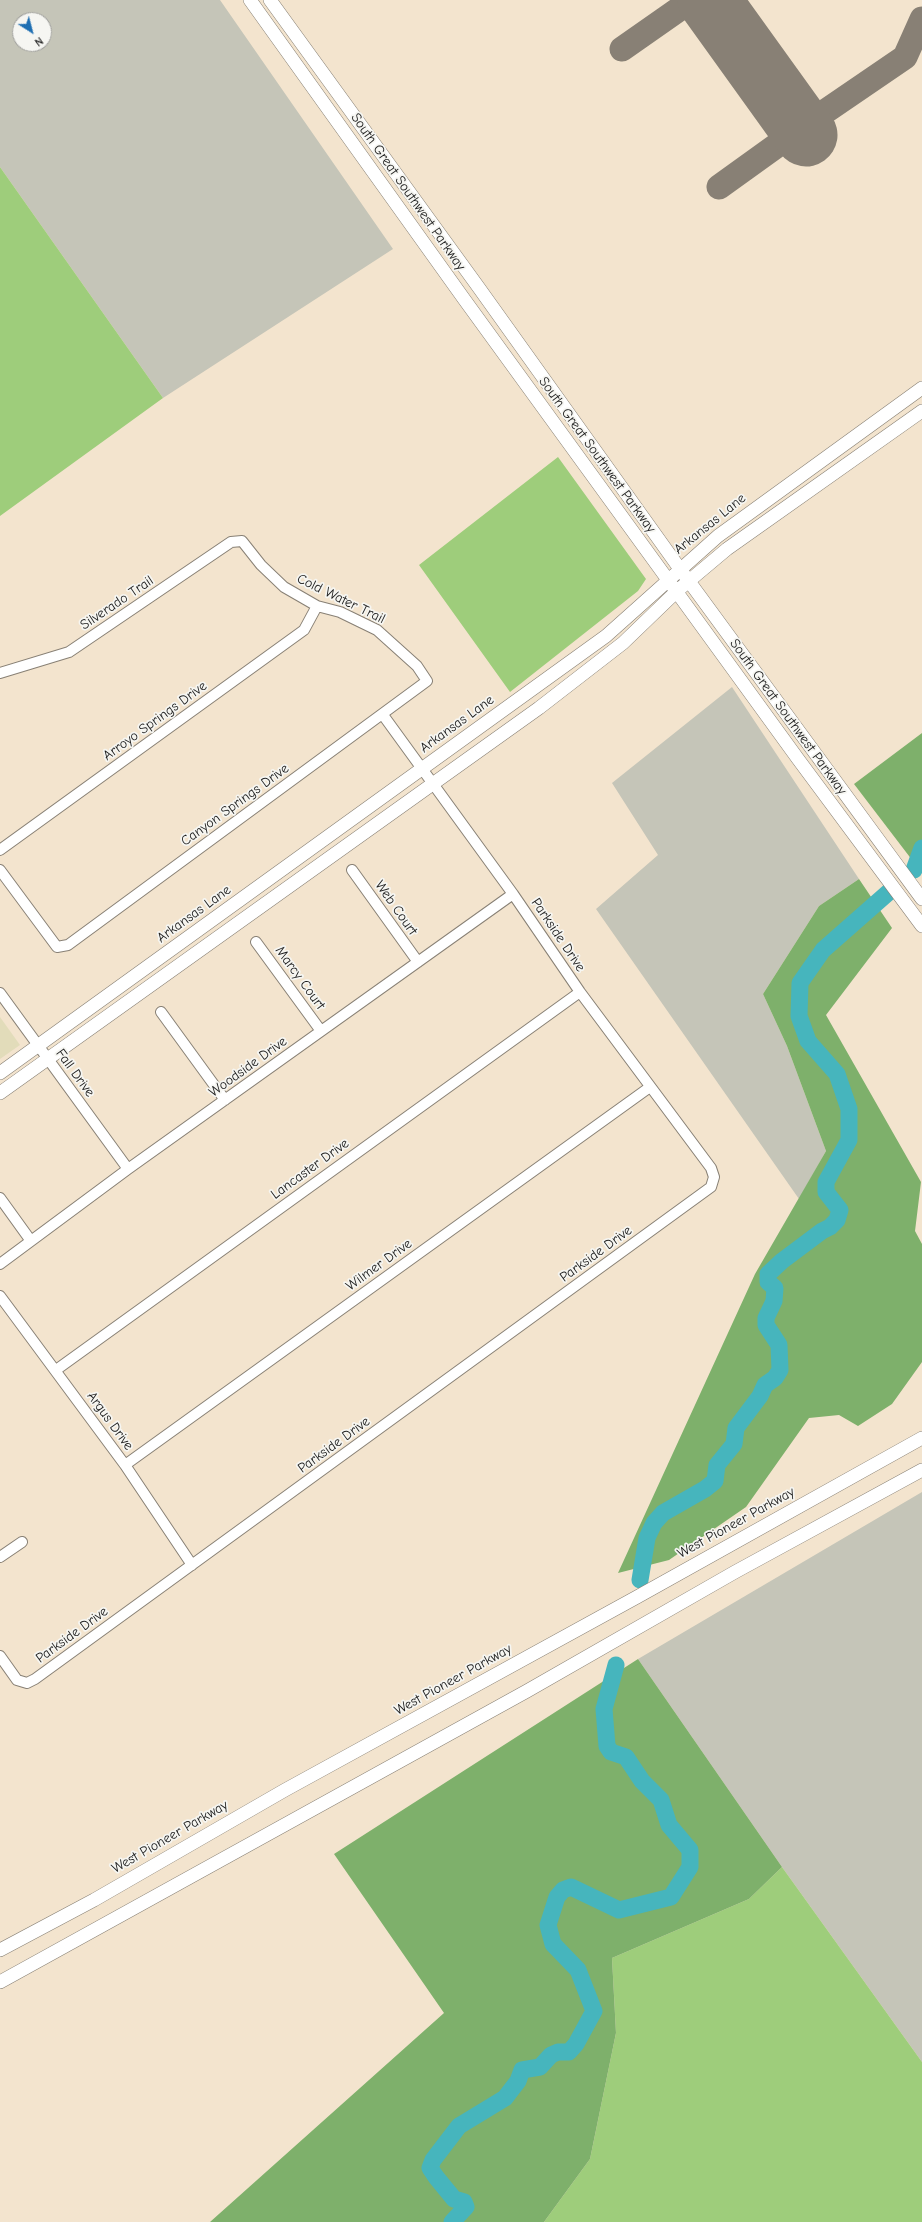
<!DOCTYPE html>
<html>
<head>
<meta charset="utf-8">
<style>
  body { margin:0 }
  #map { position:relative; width:922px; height:2222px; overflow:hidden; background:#f3e4ce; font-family:"Comic Neue",sans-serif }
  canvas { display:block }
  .north { position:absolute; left:12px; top:12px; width:40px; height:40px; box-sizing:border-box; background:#f6f6f2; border:1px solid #9f9f9c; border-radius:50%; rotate:144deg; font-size:11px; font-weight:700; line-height:16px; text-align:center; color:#1c1c1c }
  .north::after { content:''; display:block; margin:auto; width:14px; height:18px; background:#1f6fb2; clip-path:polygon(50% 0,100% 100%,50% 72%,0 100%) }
</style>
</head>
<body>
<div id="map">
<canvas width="922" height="2222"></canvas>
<div class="north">N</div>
</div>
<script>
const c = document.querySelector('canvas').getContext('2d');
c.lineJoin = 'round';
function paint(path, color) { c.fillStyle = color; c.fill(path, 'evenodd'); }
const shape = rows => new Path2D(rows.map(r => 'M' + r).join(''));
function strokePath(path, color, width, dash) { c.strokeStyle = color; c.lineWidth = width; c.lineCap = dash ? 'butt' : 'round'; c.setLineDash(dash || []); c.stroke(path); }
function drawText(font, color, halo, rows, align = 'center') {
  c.font = font + ' "Comic Neue",sans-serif'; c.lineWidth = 3.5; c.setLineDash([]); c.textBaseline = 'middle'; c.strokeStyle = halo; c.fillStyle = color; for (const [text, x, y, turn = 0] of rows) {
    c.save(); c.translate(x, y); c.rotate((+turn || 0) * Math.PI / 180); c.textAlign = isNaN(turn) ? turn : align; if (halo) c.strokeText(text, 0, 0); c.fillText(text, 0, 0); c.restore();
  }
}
paint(shape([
  [0,1017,20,1045,0,1059]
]), '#e2dcba');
paint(shape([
  [0,0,220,0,393,249,163,398,0,167],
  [20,20,44,20,44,44,20,44],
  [732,687,859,879,819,906,763,994,787,1046,826,1151,799,1199,596,909,658,855,612,783],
  [922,1492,922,2062,782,1867,638,1659]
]), '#c5c5b8');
paint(shape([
  [0,167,163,398,0,516],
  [558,457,646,579,638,591,510,692,419,565],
  [782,1867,922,2062,922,2222,544,2222,590,2159,616,2033,612,1958,749,1899]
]), '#9ecd7b');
paint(shape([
  [922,733,922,873,854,784],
  [859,879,892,928,826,1015,921,1182,915,1231,922,1244,922,1362,892,1404,858,1426,839,1415,809,1418,746,1507,669,1560,618,1573,755,1274,826,1151,787,1046,763,994,819,906],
  [638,1659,782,1867,749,1899,612,1958,616,2033,590,2159,544,2222,210,2222,444,2013,334,1854]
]), '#7eb06b');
strokePath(shape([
  [914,870,922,848],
  [640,1580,647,1538,654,1523,663,1513,705,1489,715,1481,717,1465,734,1444,736,1428,760,1396,765,1385,775,1378,780,1370,779,1345,766,1325,766,1318,774,1301,775,1288,768,1282,768,1274,782,1261,822,1231,830,1227,837,1220,840,1210,826,1192,826,1182,849,1140,849,1109,837,1074,808,1041,799,1016,800,983,823,950,890,891],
  [452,2222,466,2207,464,2202,454,2199,436,2177,430,2168,433,2160,459,2126,505,2098,518,2081,522,2070,540,2067,551,2055,558,2052,569,2052,576,2044,594,2011,578,1970,553,1944,548,1925,557,1897,563,1890,571,1887,619,1910,671,1897,690,1867,690,1850,669,1825,661,1800,642,1781,626,1757,611,1752,607,1746,604,1709,616,1665]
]), '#46b5bd', 17);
strokePath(shape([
  [622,49,692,0],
  [719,187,801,128,905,57,922,19]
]), '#888075', 25);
strokePath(shape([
  [709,0,806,135]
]), '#888075', 63);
const minor = shape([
  [0,673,69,652,231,542,242,541,261,565,284,587,317,606,340,612,377,630,417,666,427,681,68,945,57,947,0,870],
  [0,850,304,630,317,606],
  [352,870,418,962],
  [256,942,321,1031],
  [0,993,128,1169],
  [161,1012,225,1100],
  [0,1198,31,1241],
  [0,1264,128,1169,513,894],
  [0,1296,125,1465,192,1565],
  [56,1370,580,992],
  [125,1465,650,1087],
  [0,1557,22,1542],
  [0,1656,17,1680,27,1683,35,1679,711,1187,714,1177,711,1168,580,992,513,894,383,715]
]);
const major = shape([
  [250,0,464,299,798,759,922,926],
  [270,0,479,288,680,569,922,899],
  [0,1073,606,636,718,536,922,388],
  [0,1093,539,708,623,643,677,591,727,549,922,411],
  [0,1950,94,1900,285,1790,637,1597,922,1438],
  [0,1982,527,1691,735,1572,922,1470]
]);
strokePath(minor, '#888075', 12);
strokePath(major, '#888075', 14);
strokePath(minor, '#fff', 10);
strokePath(major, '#fff', 13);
drawText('14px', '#1c1c1c', '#f6f6f2', [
  ["South Great Southwest Parkway",408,192,55],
  ["South Great Southwest Parkway",597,455,54],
  ["Arkansas Lane",710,524,-39],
  ["Cold Water Trail",341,599,26],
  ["Silverado Trail",117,603,-34],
  ["South Great Southwest Parkway",788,717,54],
  ["Arroyo Springs Drive",155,721,-36],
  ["Arkansas Lane",457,724,-36],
  ["Canyon Springs Drive",235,805,-36],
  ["Web Court",396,908,55],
  ["Arkansas Lane",194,914,-36],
  ["Parkside Drive",558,935,56],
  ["Marcy Court",300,978,54],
  ["Woodside Drive",248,1067,-36],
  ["Fall Drive",75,1073,54],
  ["Lancaster Drive",310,1169,-36],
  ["Parkside Drive",596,1254,-36],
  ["Wilmer Drive",379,1265,-36],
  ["Argus Drive",110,1421,54],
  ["Parkside Drive",334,1445,-36],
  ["West Pioneer Parkway",736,1523,-29],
  ["Parkside Drive",72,1635,-36],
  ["West Pioneer Parkway",453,1680,-29],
  ["West Pioneer Parkway",170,1837,-30]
]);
</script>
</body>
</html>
